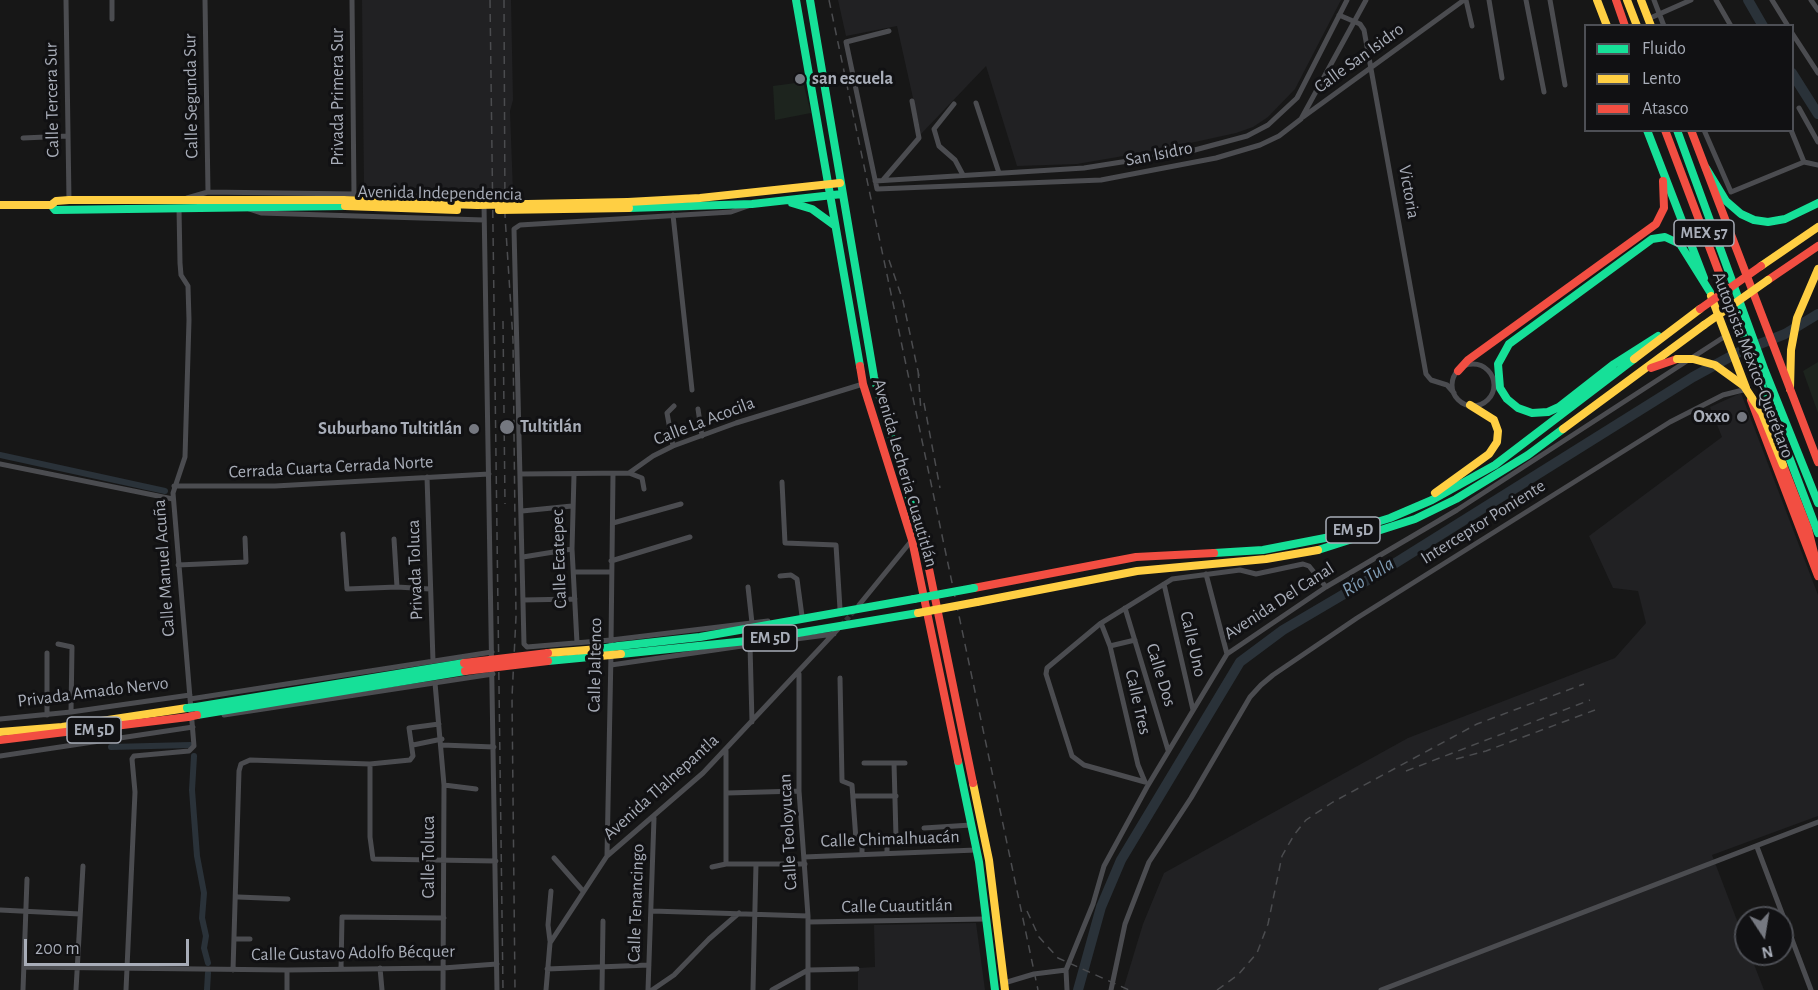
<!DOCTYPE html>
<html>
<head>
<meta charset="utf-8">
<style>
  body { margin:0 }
  #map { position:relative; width:1818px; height:990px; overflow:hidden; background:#171717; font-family:"Alegreya Sans",sans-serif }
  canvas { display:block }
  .legend { position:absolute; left:1584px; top:24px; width:210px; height:108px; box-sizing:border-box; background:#111113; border:2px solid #4d4f55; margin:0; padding:8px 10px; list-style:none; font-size:18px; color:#a8adb8 }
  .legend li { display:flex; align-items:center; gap:12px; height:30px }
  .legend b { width:30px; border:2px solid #4d4f55 }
  .north { position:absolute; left:1734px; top:906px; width:60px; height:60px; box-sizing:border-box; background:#111113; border:2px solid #4d4f55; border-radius:50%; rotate:168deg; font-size:16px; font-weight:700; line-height:24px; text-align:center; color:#a8adb8 }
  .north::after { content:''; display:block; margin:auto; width:21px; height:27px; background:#757880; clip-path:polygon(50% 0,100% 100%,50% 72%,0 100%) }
  .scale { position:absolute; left:24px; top:939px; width:165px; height:27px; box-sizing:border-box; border:3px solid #a8adb8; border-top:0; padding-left:8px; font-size:18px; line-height:21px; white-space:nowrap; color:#a8adb8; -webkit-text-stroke:4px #111113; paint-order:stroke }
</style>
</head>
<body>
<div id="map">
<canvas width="1818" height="990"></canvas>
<ul class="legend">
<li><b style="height:8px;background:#16e098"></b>Fluido</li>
<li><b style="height:8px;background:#ffcf43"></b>Lento</li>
<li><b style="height:8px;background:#f24e42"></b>Atasco</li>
</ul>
<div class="north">N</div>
<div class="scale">200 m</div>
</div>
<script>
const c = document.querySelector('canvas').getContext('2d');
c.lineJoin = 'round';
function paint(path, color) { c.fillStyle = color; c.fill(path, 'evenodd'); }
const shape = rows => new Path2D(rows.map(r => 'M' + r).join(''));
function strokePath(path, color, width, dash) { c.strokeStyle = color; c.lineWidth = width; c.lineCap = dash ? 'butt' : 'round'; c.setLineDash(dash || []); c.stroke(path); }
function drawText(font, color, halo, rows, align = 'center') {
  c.font = font + ' "Alegreya Sans",sans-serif'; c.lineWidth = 6; c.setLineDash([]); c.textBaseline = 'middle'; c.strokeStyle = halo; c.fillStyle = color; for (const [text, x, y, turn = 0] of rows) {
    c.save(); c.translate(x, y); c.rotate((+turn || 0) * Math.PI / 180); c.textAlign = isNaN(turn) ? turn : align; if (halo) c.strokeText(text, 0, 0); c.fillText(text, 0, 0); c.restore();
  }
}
paint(shape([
  [362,0,511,0,513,100,510,111,513,192,364,186],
  [838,0,1341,0,1295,89,1268,117,1253,127,1236,133,1158,150,1077,164,1017,166,986,66,921,134,897,26,846,36],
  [1741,393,1818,595,1818,816,1712,855,1746,944,1746,954,1750,954,1764,990,1123,990,1143,924,1164,873,1408,738,1615,658,1646,623,1638,591,1613,588,1589,536,1722,437,1710,407],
  [976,923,985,990,858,990,858,968,875,967,874,925]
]), '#212123');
paint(shape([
  [803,82,811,113,775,120,773,86],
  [1818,362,1818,413,1803,371]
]), '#1d241e');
strokePath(shape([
  [0,455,165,491],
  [111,747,190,745],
  [194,756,192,790,197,856,204,893,202,918,206,936,204,948,208,963],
  [207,990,208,973]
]), '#2a3239', 6);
strokePath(shape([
  [1748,0,1763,26],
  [1792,73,1818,114],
  [1078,990,1101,907,1121,860,1240,662,1283,630,1373,577,1693,377,1737,353,1785,334,1818,314]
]), '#2a3239', 10);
strokePath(shape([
  [841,626,855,610]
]), '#343537', 5, [5, 2.5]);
strokePath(shape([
  [66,0,69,200],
  [112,0,112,19],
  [205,0,208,192],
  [352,0,354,194],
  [1466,0,1472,26],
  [1489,0,1502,78],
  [1526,0,1544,92],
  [1550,0,1565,85],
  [1654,0,1664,26],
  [1716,0,1731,26],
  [1772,0,1788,26],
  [1811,0,1818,10],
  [1339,15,1360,24,1364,30,1426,374,1431,380,1447,385,1454,393],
  [1648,19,1691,0],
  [889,31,846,42,877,189,1101,180,1216,158,1260,145,1279,136,1301,119,1366,0],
  [1792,33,1818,73],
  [976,103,999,173],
  [954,104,934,129,939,146,955,160,963,175],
  [1799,108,1818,142],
  [1303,117,1464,0],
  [1704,130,1731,192,1804,162,1818,165],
  [1791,130,1804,162],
  [23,138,68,136],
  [883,180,919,138,912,101],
  [875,181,1084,168,1191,151,1247,136,1268,125,1297,98,1347,0],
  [187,198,208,192,354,194,477,198,484,204,497,990],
  [748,206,731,212,520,225,514,229,524,644,527,647,611,640,768,621],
  [249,209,261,213,484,220],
  [673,215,692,390],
  '1452 385a21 21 0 1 1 42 0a21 21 0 1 1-42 0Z',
  [698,409,702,436],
  [673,446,667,413,674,406],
  [0,464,173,499],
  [629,473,642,478,644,489],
  [520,474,629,473,653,456,673,446,736,423,863,384],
  [574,475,572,549,577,643],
  [427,477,433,661],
  [782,482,785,543,836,545,840,609],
  [174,486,275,486,489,474],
  [522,511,572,506],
  [613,523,681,504],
  [343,534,347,589,397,587,430,589],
  [394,539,397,587],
  [523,557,572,549],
  [611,561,690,537],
  [178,565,246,562,245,538],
  [574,572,611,572],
  [1206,574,1227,654],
  [780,576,791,575,797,579,802,616],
  [1164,584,1193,710],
  [748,587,752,623],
  [523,600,575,599],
  [859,605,912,540,922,537],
  [1125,608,1168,750],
  [1101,623,1110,646,1138,765,1145,782],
  [773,642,834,634],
  [611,643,613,474],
  [58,644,72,647,71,712],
  [750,645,752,722],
  [1110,646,1135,640],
  [47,653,47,715],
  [611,665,749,645],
  [799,674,799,791,808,916,808,990],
  [840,678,842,781,852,785,856,840,862,846,862,854],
  [435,683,444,785,443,990],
  [190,699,492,652],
  [224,715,493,674],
  [0,719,71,712,190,695],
  [413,745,442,739],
  [442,745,494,747],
  [726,751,726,864],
  [0,756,193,727],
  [864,763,905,763],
  [370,764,370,837,373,859,496,861],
  [1145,782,1084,765,1072,756,1046,674,1047,668,1101,623,1172,579,1240,570,1256,574,1303,564,1309,566,1326,587],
  [444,785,476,789],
  [727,793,799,791],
  [854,796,896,796],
  [924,828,971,825],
  [1757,847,1811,990],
  [887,853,887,845,896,837,894,763],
  [607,856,611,653],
  [804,857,976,850],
  [554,858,583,891],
  [712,867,726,864,805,864],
  [238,897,288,899],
  [0,910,80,914],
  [652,911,808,916],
  [808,922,986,919],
  [235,939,250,939],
  [550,941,548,925,551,891],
  [24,967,287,970,443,968,497,964],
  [380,968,382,990],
  [341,969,342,917,444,918],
  [547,969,649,965],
  [233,970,239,771,241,764,250,760,370,764,410,760,413,756,409,728,439,724],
  [1004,983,1034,974,1066,970],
  [23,990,27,879],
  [76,990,83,866],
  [126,990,135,792,132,759,134,756,189,751,194,746,173,493,185,457,189,320,188,286,181,275,180,263,179,208],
  [287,990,287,970],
  [546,990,550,943,607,856,703,773,838,629],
  [602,990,603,921],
  [648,990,654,818],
  [652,990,674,975,709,939,739,913],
  [753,990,756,864],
  [772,990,808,970,857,969],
  [1067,990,1066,970,1093,904,1104,866,1147,787,1227,654,1326,587,1457,510,1727,335],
  [1111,990,1125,924,1149,862,1191,798,1250,697,1261,685,1273,675,1357,618,1670,422,1723,395,1747,389],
  [1381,990,1818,822]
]), '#4b4c50', 5);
strokePath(shape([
  [796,0,860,366],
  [810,0,874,377,927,559],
  [1647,130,1704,278],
  [1677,130,1765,371,1818,503],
  [1706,168,1726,201,1741,214,1754,220,1768,222,1785,219,1818,203],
  [792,203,812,209,834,225],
  [51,205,55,210,345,206],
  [629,208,752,204,842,194],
  [1732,307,1818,533],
  [1658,336,1614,364,1559,407,1548,412,1532,413,1518,408,1507,399,1500,388,1498,364,1509,344,1652,239,1665,237,1680,244,1710,292],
  [1318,550,1415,519,1456,499,1528,455,1563,429],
  [1214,553,1263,550,1325,538,1390,518,1432,500,1495,465,1634,359],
  [619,646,700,637,914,599],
  [621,654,756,640,918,613],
  [548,661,600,656],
  [196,707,464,663],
  [197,715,465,671],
  [958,761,979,862,995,990]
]), '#16e098', 8);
strokePath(shape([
  [1597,0,1607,26],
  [1627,0,1637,26],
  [1641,0,1651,26],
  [628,202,700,198,840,183],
  [0,205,51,205,56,201,69,200,343,200],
  [1761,266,1818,227],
  [1711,296,1746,388],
  [1634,359,1700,309],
  [1790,389,1791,350,1797,318,1818,269],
  [1563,429,1704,325],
  [1435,493,1489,454,1497,442,1498,431,1494,420,1470,405],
  [977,602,1137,571,1266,559,1318,550],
  [548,653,599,649],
  [0,732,62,727,187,708],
  [973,783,989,860,1005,990]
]), '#ffcf43', 8);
strokePath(shape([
  [1616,0,1625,26],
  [1665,130,1732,307],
  [1691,130,1818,462],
  [1768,280,1818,246],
  [860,366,863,384,912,540,958,761],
  [1651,368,1677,359],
  [1458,371,1468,360,1656,224,1664,208,1663,181],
  [1751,400,1818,576],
  [1783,465,1808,529,1818,569],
  [927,559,973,783],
  [974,588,1136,557,1214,553],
  [0,740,188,717]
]), '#f24e42', 8);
strokePath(shape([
  [490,0,503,990],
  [504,0,505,216,513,340,516,617,512,697,515,990],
  [829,0,1038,990],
  [889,260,903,301,919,376],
  [503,321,505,504],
  [918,370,921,412],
  [924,403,940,488],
  [1456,759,1486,751,1595,710],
  [1406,771,1590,700],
  [1027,911,1039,937,1058,958,1129,990],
  [1217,990,1238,975,1257,953,1268,924,1282,856,1294,835,1306,820,1333,802,1477,724,1584,684]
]), '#4b4c4f', 1.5, [8, 6]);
strokePath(shape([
  [914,599,974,588],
  [599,649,619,646],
  [187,708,196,707]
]), '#16e098', 8);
strokePath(shape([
  [343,200,477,205,628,202],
  [345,206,457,210],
  [499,210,629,208],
  [1704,325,1768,280],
  [1677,359,1693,359,1715,365,1744,386,1762,413,1783,465],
  [918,613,977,602],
  [600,656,621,654]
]), '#ffcf43', 8);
strokePath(shape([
  [1700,309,1761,266],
  [464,663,548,653],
  [465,671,548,661],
  [188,717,197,715]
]), '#f24e42', 8);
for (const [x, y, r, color] of [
  [800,79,6,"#757880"],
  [1742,417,6,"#757880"],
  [507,427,8,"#757880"],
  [474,429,6,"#757880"]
]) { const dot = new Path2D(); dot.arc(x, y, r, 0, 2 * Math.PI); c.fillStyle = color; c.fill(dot); strokePath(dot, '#111113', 2); }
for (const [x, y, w] of [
  [1704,233,60],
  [1353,530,54],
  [770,638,54],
  [94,730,54]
]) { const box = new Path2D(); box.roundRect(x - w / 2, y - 13, w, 26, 4.5); c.fillStyle = '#111113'; c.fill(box); strokePath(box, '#a8adb8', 1.5); }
drawText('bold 16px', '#a8adb8', null, [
  ["MEX 57",1704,233],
  ["EM 5D",1353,530],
  ["EM 5D",770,638],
  ["EM 5D",94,730]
]);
drawText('18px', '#a8adb8', '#111113', [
  ["Calle San Isidro",1359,58,-36],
  ["Calle Segunda Sur",191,96,-91],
  ["Privada Primera Sur",338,97,-90],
  ["Calle Tercera Sur",52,100,-91],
  ["San Isidro",1159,154,-11],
  ["Victoria",1409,192,80],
  ["Avenida Independencia",440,193,1],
  ["Autopista México-Querétaro",1753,365,69],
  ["Calle La Acocila",704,421,-21],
  ["Cerrada Cuarta Cerrada Norte",331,467,-3],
  ["Avenida Lecheria Cuautitlán",905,473,74],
  ["Interceptor Poniente",1483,522,-32],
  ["Calle Ecatepec",559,559,-92],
  ["Calle Manuel Acuña",164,568,-94],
  ["Privada Toluca",415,570,-92],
  ["Avenida Del Canal",1279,601,-33],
  ["Calle Uno",1193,644,77],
  ["Calle Jaltenco",595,665,-89],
  ["Calle Dos",1161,675,73],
  ["Privada Amado Nervo",93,692,-7],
  ["Calle Tres",1138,702,77],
  ["Avenida Tlalnepantla",661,787,-42],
  ["Calle Teoloyucan",788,832,-93],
  ["Calle Chimalhuacán",890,839,-2],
  ["Calle Toluca",429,857,-90],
  ["Calle Tenancingo",636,903,-88],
  ["Calle Cuautitlán",897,906,-1],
  ["Calle Gustavo Adolfo Bécquer",353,953,-1]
]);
drawText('bold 18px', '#a8adb8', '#111113', [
  ["san escuela",812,79],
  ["Oxxo",1730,417,"right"],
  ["Tultitlán",520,427],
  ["Suburbano Tultitlán",462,429,"right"]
], 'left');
drawText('italic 20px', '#7f9bb3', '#111113', [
  ["Río Tula",1368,577,-32]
]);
</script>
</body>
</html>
